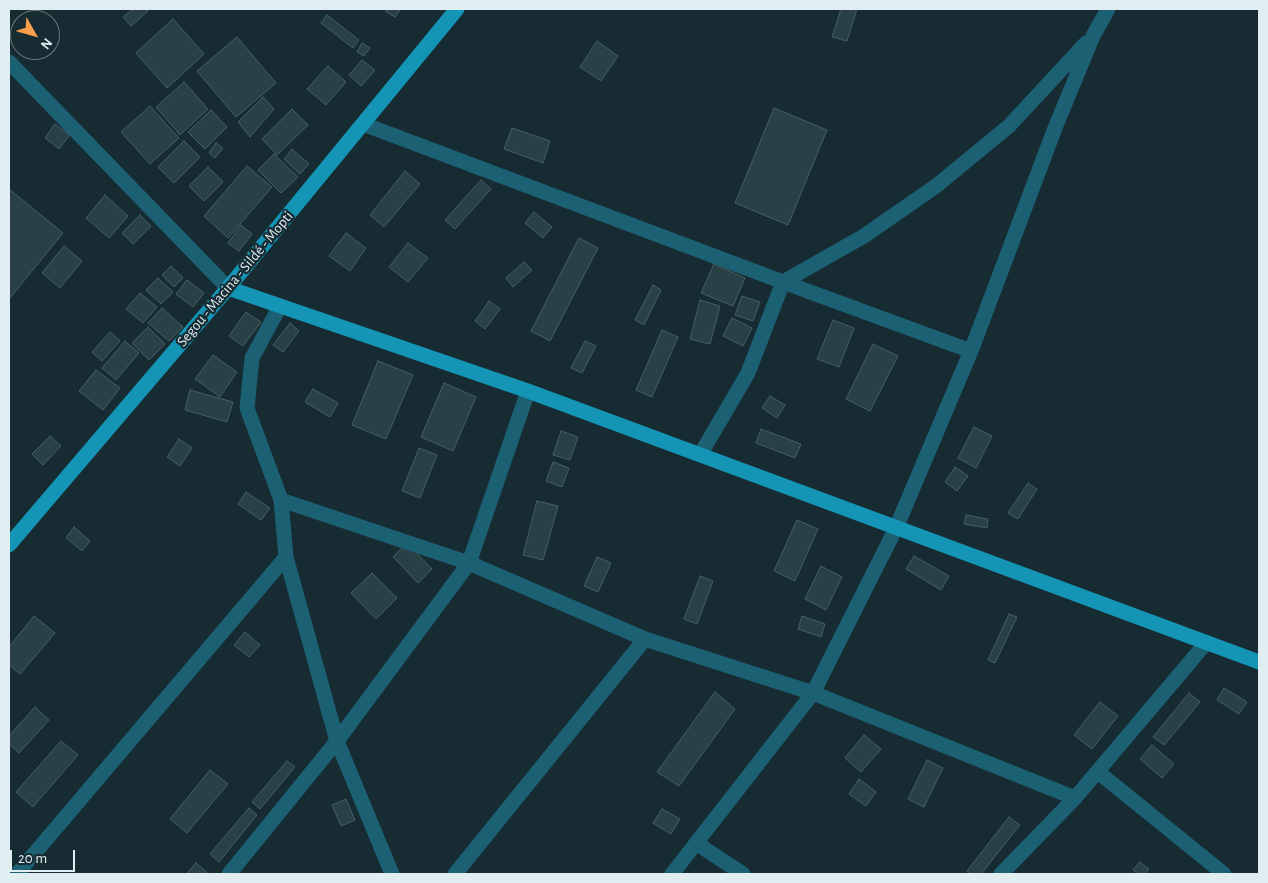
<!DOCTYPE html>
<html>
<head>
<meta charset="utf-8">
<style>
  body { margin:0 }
  #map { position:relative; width:1268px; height:883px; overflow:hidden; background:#162b32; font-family:"Alegreya Sans",sans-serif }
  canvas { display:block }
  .frame { position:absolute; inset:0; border:10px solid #e0edf1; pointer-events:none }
  .north { position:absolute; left:10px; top:10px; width:50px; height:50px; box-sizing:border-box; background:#162b32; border:1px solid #67797e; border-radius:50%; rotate:128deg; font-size:14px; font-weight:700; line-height:20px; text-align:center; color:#e0edf1 }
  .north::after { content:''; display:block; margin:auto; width:18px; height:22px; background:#f8a04b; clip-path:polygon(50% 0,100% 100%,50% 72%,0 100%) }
  .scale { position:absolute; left:10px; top:850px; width:65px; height:22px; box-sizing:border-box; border:2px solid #e0edf1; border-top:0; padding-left:6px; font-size:15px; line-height:18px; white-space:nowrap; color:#e0edf1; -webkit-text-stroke:4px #162b32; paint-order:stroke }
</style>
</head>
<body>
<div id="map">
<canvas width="1268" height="883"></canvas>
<div class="frame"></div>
<div class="north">N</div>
<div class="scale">20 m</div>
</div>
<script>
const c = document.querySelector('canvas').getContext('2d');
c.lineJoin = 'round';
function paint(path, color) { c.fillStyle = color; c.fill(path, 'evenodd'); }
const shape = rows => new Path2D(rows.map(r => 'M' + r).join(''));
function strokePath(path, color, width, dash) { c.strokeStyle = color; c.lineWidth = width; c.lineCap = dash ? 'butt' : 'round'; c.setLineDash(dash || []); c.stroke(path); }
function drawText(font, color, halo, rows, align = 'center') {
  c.font = font + ' "Alegreya Sans",sans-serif'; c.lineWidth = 4.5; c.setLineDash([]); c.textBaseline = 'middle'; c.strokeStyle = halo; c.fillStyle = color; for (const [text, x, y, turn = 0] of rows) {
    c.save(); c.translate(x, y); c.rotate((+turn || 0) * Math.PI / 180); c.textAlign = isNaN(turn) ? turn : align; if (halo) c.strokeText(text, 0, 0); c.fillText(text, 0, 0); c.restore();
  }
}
const building = shape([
  [133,9,146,9,148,11,131,26,123,17,133,9],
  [387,9,398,9,400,10,395,17,385,11,387,9],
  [841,9,857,9,847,41,832,37,841,9],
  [327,15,359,40,353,48,321,23,327,15],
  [173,19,204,54,167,88,136,53,173,19],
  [237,37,276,83,236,117,197,71,237,37],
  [597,41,618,56,601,81,580,67,597,41],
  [362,43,370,48,364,56,357,52,362,43],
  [362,60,375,70,361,86,349,75,362,60],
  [328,66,346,82,326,105,307,89,328,66],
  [184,82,208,109,180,135,156,107,184,82],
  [263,97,274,109,250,137,238,122,263,97],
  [150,106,179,138,150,164,121,132,150,106],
  [774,108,827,130,788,225,735,203,774,108],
  [292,109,308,125,277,155,262,139,292,109],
  [211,110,227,127,205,149,188,132,211,110],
  [55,124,70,135,59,149,45,138,55,124],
  [512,128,550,141,543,163,504,149,512,128],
  [184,141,200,157,174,183,158,167,184,141],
  [216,143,223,148,215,158,209,153,216,143],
  [292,149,309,164,300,174,284,159,292,149],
  [274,154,298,177,281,193,258,170,274,154],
  [247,166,272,187,228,238,204,216,247,166],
  [208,167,223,182,204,201,189,186,208,167],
  [405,171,420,184,384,227,370,215,405,171],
  [481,180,491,189,455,229,445,220,481,180],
  [9,189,63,233,9,299,9,189],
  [105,195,128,216,109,238,86,218,105,195],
  [534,212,552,227,543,238,525,223,534,212],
  [140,215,151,226,133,244,122,233,140,215],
  [241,225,252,234,239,251,228,243,241,225],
  [346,233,366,248,350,271,329,256,346,233],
  [579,238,598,248,550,341,531,331,579,238],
  [408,243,428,258,408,282,389,267,408,243],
  [64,246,82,261,60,288,42,273,64,246],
  [524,262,532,270,513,287,506,278,524,262],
  [714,264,745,278,733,306,701,293,714,264],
  [171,266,183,278,174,287,162,275,171,266],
  [158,278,173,292,161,304,146,290,158,278],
  [187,280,204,293,193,307,176,294,187,280],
  [653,285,661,290,644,325,635,320,653,285],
  [140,293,157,307,143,323,126,309,140,293],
  [742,296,760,302,753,321,735,315,742,296],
  [700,300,720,306,710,344,690,339,700,300],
  [489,301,500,309,485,329,475,321,489,301],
  [162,308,183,327,169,341,148,323,162,308],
  [246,312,261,322,243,346,229,336,246,312],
  [732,318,752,328,743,346,723,336,732,318],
  [833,320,854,328,839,367,817,359,833,320],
  [290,323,299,331,283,352,273,345,290,323],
  [148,327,165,344,149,360,132,343,148,327],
  [662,330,678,337,652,397,636,390,662,330],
  [110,332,120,341,102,361,92,352,110,332],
  [125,341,139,353,116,380,102,368,125,341],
  [585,341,596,346,582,373,571,368,585,341],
  [873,344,898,356,870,411,846,399,873,344],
  [213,355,237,372,220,397,195,379,213,355],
  [378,361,413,375,386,439,352,425,378,361],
  [96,370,120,388,103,410,79,391,96,370],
  [444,383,476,397,453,451,421,437,444,383],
  [313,389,338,403,330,417,305,402,313,389],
  [190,390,233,402,227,422,185,410,190,390],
  [770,396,785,405,777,418,762,408,770,396],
  [974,427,992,436,976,468,958,458,974,427],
  [761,429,801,444,795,458,756,443,761,429],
  [561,431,578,437,570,460,553,455,561,431],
  [50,436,61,446,43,465,32,454,50,436],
  [179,439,192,448,180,466,167,457,179,439],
  [419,448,437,455,420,498,402,491,419,448],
  [553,462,569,468,562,487,546,481,553,462],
  [955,467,968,476,957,491,945,482,955,467],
  [1028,483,1037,489,1018,519,1008,513,1028,483],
  [246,492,270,508,261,520,238,504,246,492],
  [537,501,558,506,543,560,523,555,537,501],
  [966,515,988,519,987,528,964,524,966,515],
  [797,520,818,529,795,581,774,571,797,520],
  [74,527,90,541,82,551,66,538,74,527],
  [407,543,432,569,418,583,393,557,407,543],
  [914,556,949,576,941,590,906,569,914,556],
  [597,557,611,563,598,592,584,586,597,557],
  [821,566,842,577,826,610,805,599,821,566],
  [372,573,397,598,376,619,351,593,372,573],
  [700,576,713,581,697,624,684,619,700,576],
  [1009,614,1017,617,995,663,988,660,1009,614],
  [34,616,55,633,20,674,9,665,9,647,34,616],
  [802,616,825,624,821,637,798,629,802,616],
  [245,632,260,645,249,657,234,645,245,632],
  [1224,688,1247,702,1239,714,1217,700,1224,688],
  [715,692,735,709,679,786,657,772,715,692],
  [1189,693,1200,702,1164,745,1153,737,1189,693],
  [1100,702,1118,716,1092,749,1074,735,1100,702],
  [35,707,49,720,19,753,9,744,9,736,35,707],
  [864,735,881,749,861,772,845,758,864,735],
  [61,741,78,755,33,807,16,792,61,741],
  [1152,745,1174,764,1162,778,1140,759,1152,745],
  [927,760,943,768,924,807,908,799,927,760],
  [287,761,295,767,260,809,252,802,287,761],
  [210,770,228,784,187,833,170,819,210,770],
  [859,779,876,792,866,806,849,794,859,779],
  [346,799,355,820,341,826,332,805,346,799],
  [249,808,257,815,219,862,210,854,249,808],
  [662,809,680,819,671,834,653,823,662,809],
  [1009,817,1020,825,981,874,972,874,967,871,1009,817],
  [1140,862,1149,869,1145,874,1138,874,1133,870,1140,862],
  [196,863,209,874,186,874,196,863]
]);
paint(building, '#2a4047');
strokePath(building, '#475e65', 1);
strokePath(shape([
  [9,62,228,288],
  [363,124,783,282,971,351],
  [280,306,252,358,247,408,281,500,286,557,337,741,392,874],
  [700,455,748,373,783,282,864,236,936,186,1009,126,1086,43],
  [281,500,469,563,645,639,813,693,1075,798],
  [1098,772,1224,874],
  [696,843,743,874],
  [17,874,286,557],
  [229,874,337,741,469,563,528,391],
  [455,874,645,639],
  [672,874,813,693,896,528,971,351,1055,128,1093,36,1108,9],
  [1001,874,1075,798,1206,643]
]), '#1c6074', 15);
strokePath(shape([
  [228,288,528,391,1259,662],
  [9,545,228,288,457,9]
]), '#1595b5', 15);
drawText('15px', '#e0edf1', '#162b32', [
  ["Segou - Macina - Sildé - Mopti",235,279,-50]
]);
</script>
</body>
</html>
